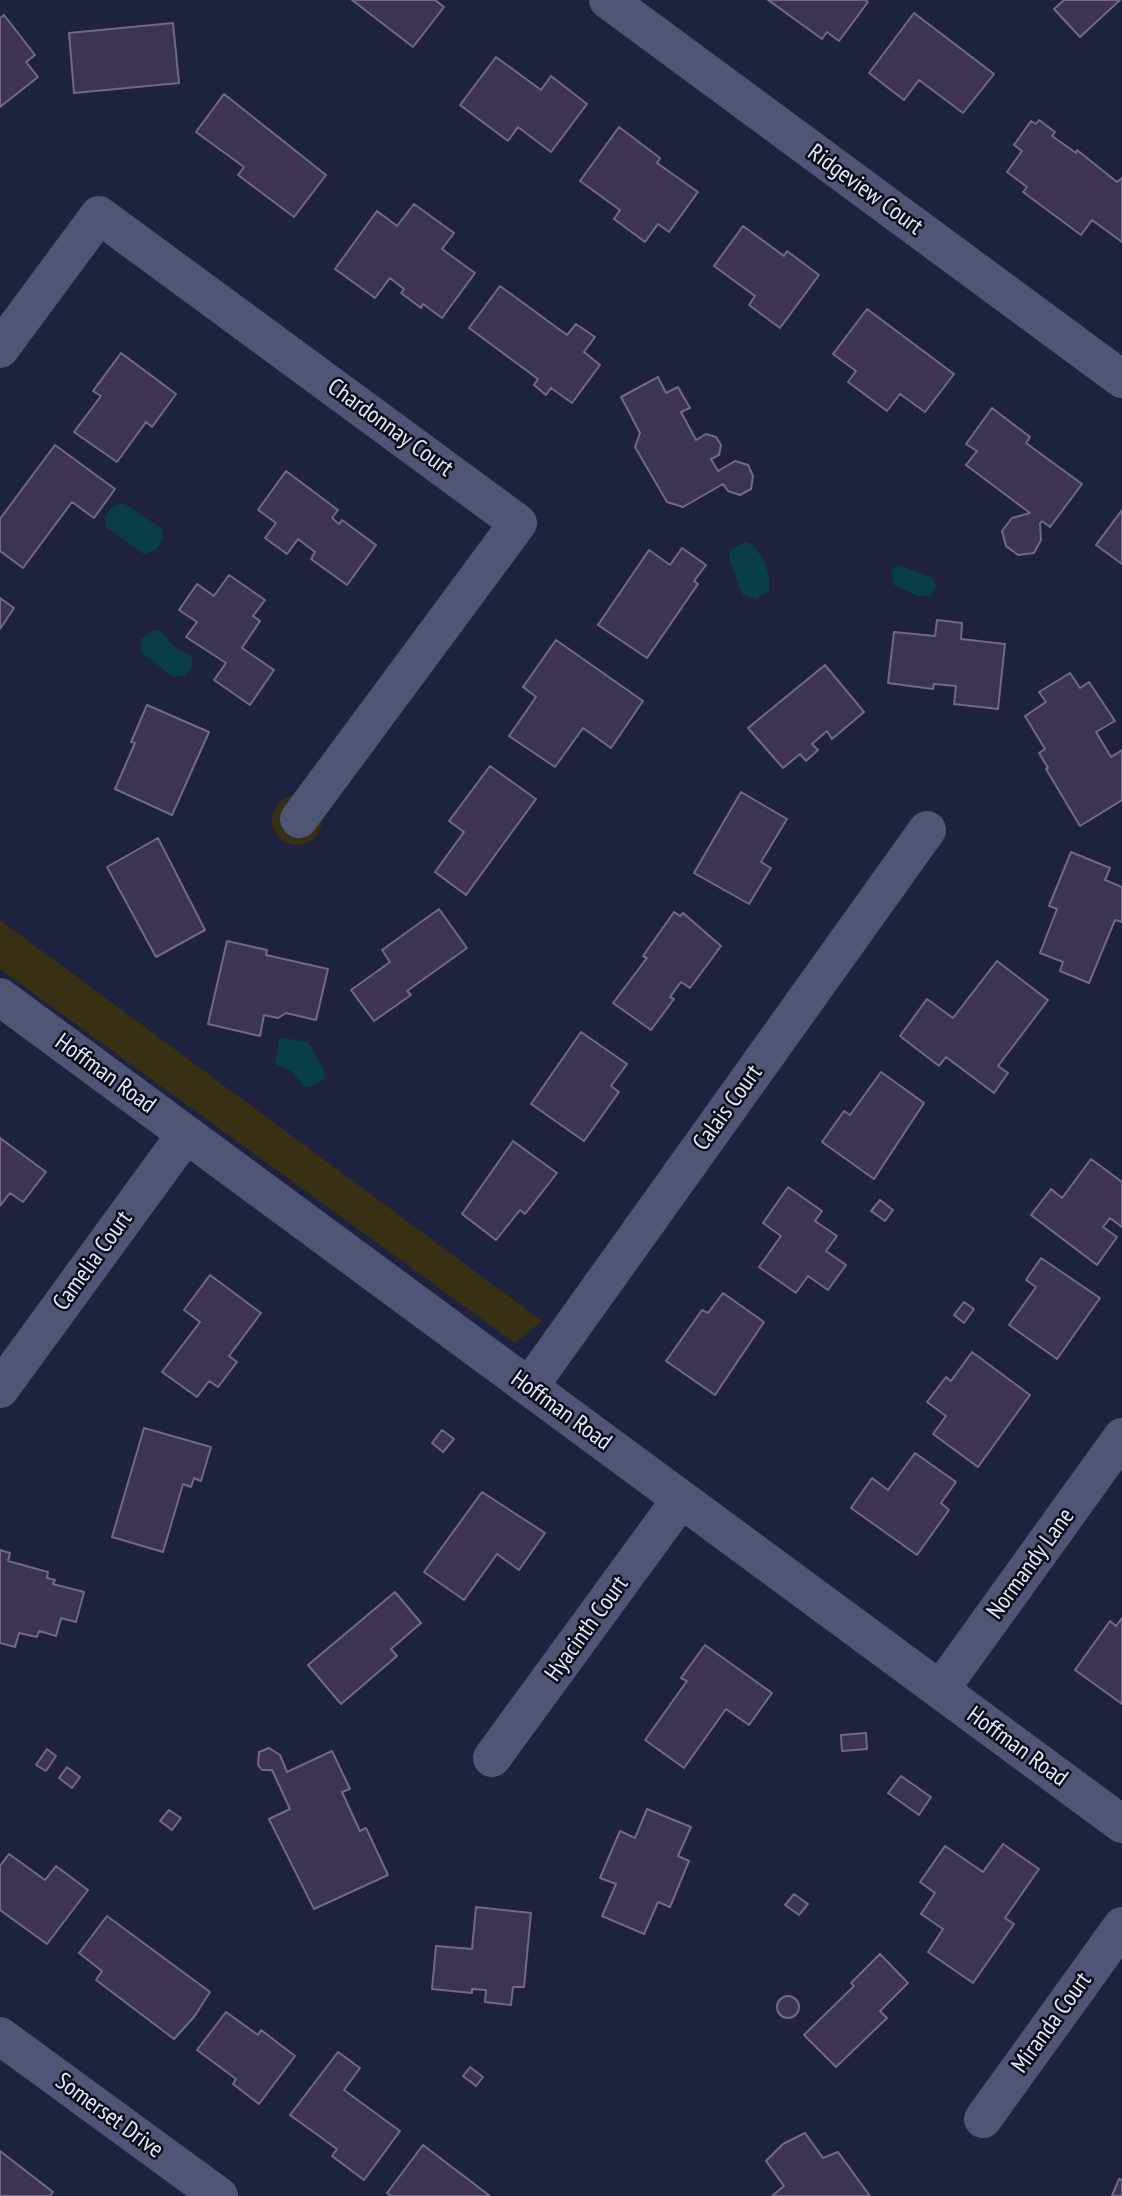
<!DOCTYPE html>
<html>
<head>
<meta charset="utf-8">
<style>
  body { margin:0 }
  canvas { display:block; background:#1e223e }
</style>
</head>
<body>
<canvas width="1122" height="2196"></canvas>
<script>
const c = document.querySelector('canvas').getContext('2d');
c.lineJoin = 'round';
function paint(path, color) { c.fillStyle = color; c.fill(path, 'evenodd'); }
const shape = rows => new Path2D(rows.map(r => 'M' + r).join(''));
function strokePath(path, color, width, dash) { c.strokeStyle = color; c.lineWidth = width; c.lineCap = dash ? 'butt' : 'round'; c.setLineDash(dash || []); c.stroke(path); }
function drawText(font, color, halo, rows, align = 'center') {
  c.font = font + ' "PT Sans Narrow",sans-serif'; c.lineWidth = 5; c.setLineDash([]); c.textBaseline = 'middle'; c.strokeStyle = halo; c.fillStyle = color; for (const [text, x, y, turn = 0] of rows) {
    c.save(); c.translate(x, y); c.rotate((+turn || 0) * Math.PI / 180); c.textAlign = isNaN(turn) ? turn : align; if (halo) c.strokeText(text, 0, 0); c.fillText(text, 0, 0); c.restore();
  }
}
paint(shape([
  '272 820a25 25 0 1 1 50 0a25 25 0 1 1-50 0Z',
  [0,920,542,1321,515,1343,0,969]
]), '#383012');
paint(shape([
  [123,503,162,529,163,538,156,550,144,554,106,527,105,517,113,506],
  [746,542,753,545,765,562,769,578,769,591,756,599,742,594,729,557,730,550],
  [898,565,933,578,936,587,930,596,918,596,894,585,891,571],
  [155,630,161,631,175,648,191,656,193,666,185,676,172,676,141,652,141,639],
  [283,1038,308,1042,324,1070,325,1078,310,1087,304,1086,290,1070,275,1064,279,1039]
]), '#083e4a');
const building = shape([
  [352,0,435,0,444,7,413,47,352,0],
  [768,0,865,0,868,2,839,41,827,32,822,39,768,0],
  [1064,0,1120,0,1080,37,1054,9,1064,0],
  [914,13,994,74,963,113,919,80,904,100,869,73,914,13],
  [4,15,35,55,26,62,38,77,0,107,0,18,4,15],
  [173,23,179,83,74,93,69,33,173,23],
  [496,57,541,90,551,76,587,104,551,152,518,127,508,141,460,105,496,57],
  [224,94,326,175,294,217,238,175,244,167,196,132,224,94],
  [1039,120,1055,132,1052,136,1076,153,1077,150,1117,182,1122,178,1122,242,1092,220,1081,235,1023,192,1027,187,1007,172,1022,151,1014,145,1031,121,1036,124,1039,120],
  [619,127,660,158,657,163,698,192,669,232,658,224,645,242,614,219,620,210,580,181,619,127],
  [414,204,454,233,442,249,475,273,442,318,423,304,421,308,401,293,404,289,390,278,375,298,335,269,377,211,397,226,414,204],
  [743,226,784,256,787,251,819,275,780,328,749,305,755,296,714,266,743,226],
  [500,286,567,335,576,324,595,337,584,352,600,365,572,403,551,388,546,395,534,385,538,379,469,328,500,286],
  [867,309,954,374,925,412,900,394,887,411,848,382,856,371,833,354,867,309],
  [121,353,176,394,152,427,146,422,117,462,74,432,101,396,93,391,121,353],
  [658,377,666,393,678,387,690,408,681,412,696,440,706,434,716,437,721,445,719,455,711,459,718,471,735,461,748,465,753,476,751,489,740,495,728,491,723,484,683,507,667,502,635,447,640,433,621,397,658,377],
  [992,408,1030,437,1026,443,1082,484,1050,527,1042,521,1040,524,1041,540,1034,553,1018,555,1006,546,1002,531,1012,518,1030,513,966,465,977,451,966,444,992,408],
  [55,445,115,489,94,518,72,502,23,568,0,551,0,519,55,445],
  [286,471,338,510,332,518,339,524,342,520,376,545,347,585,311,559,315,552,298,539,287,554,265,538,276,523,258,510,286,471],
  [1122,510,1122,564,1096,545,1122,510],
  [682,548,706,565,694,581,698,584,647,658,598,625,649,550,670,565,682,548],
  [229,575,265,600,253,616,260,621,242,648,274,670,250,705,214,680,226,663,186,637,197,622,179,610,197,584,214,596,229,575],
  [0,598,14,608,0,629,0,598],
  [937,620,962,623,961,639,1005,644,998,709,954,704,956,686,934,684,933,689,888,683,894,632,935,636,937,620],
  [556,640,643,701,611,748,583,728,555,767,509,736,536,697,523,687,556,640],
  [825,665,864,712,832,739,827,731,812,744,818,750,806,761,800,754,783,768,748,728,825,665],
  [1070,673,1080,688,1089,682,1115,721,1096,732,1111,757,1122,750,1122,800,1080,826,1046,769,1048,768,1039,753,1045,749,1025,716,1046,702,1039,692,1070,673],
  [147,705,209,732,172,815,115,789,135,743,131,742,147,705],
  [490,766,536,799,466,895,435,872,464,832,449,821,490,766],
  [741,792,787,819,761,862,771,868,749,904,694,873,741,792],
  [158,838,205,930,156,957,107,867,158,838],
  [1071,852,1110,868,1105,880,1122,887,1122,922,1115,920,1089,983,1060,971,1063,962,1040,953,1057,909,1049,906,1071,852],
  [439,909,467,948,407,991,411,995,374,1021,351,990,390,962,382,950,439,909],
  [674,912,680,916,683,913,721,946,690,988,681,982,670,997,674,999,651,1030,613,1003,647,958,643,956,674,912],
  [227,941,267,950,266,955,328,969,316,1020,286,1013,278,1018,264,1015,260,1036,208,1024,227,941],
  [997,961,1048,1000,998,1066,1008,1073,994,1093,946,1057,939,1066,900,1036,927,999,953,1018,997,961],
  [581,1032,627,1064,611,1086,619,1092,584,1141,531,1104,581,1032],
  [881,1072,924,1103,874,1179,822,1142,844,1111,850,1115,881,1072],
  [0,1138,46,1172,23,1202,10,1193,0,1206,0,1138],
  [513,1141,557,1173,525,1214,520,1210,496,1240,462,1214,513,1141],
  [1091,1159,1122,1182,1122,1227,1110,1218,1103,1227,1117,1237,1097,1265,1031,1215,1051,1189,1062,1198,1091,1159],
  [788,1187,822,1211,815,1221,837,1236,826,1251,846,1265,828,1290,808,1276,796,1293,759,1267,781,1236,763,1223,788,1187],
  [880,1200,893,1210,885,1221,871,1211,880,1200],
  [1041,1258,1100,1298,1057,1359,1009,1325,1036,1287,1026,1280,1041,1258],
  [210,1275,261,1313,229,1356,237,1362,218,1387,209,1381,197,1397,162,1372,200,1322,184,1310,210,1275],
  [723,1293,764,1322,715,1395,666,1361,702,1310,708,1313,723,1293],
  [964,1302,974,1309,964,1323,954,1315,964,1302],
  [972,1352,1030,1395,978,1467,933,1434,946,1416,927,1402,946,1377,951,1381,972,1352],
  [144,1428,211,1447,201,1481,194,1478,191,1487,183,1484,163,1552,112,1537,144,1428],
  [442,1430,454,1439,443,1452,432,1443,442,1430],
  [915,1453,956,1482,941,1503,949,1510,917,1555,851,1508,872,1478,888,1490,915,1453],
  [482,1492,545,1533,519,1570,497,1554,464,1600,424,1572,482,1492],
  [0,1550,10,1553,8,1561,48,1572,47,1578,55,1580,53,1584,84,1592,76,1622,61,1618,56,1636,39,1631,37,1637,19,1633,15,1647,0,1643,0,1550],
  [395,1592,421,1623,391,1649,397,1656,341,1704,308,1665,395,1592],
  [1122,1618,1122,1704,1075,1670,1110,1621,1116,1626,1122,1618],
  [705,1645,772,1693,749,1725,726,1709,684,1768,645,1740,687,1681,681,1678,705,1645],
  [866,1733,867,1749,842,1751,841,1735,866,1733],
  [269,1748,280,1755,287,1772,332,1751,350,1789,342,1792,360,1831,366,1828,388,1875,314,1909,269,1819,290,1809,272,1770,262,1770,258,1765,259,1752,269,1748],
  [47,1749,56,1756,46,1771,36,1765,47,1749],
  [67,1767,80,1777,72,1788,59,1778,67,1767],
  [901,1776,931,1797,919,1815,888,1793,901,1776],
  [647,1809,691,1827,678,1856,689,1861,670,1907,658,1902,644,1934,602,1916,616,1884,600,1878,620,1831,635,1838,647,1809],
  [169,1810,181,1818,172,1830,160,1821,169,1810],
  [1003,1844,1039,1869,1005,1918,1014,1924,973,1983,928,1952,943,1929,921,1914,935,1893,920,1882,945,1846,983,1872,1003,1844],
  [9,1854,45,1880,56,1866,88,1890,47,1944,0,1910,0,1866,9,1854],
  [794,1894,808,1904,799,1915,785,1905,794,1894],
  [476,1907,531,1913,524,1987,513,1987,511,2005,485,2002,486,1990,472,1989,472,1993,432,1989,436,1946,472,1949,476,1907],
  [107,1916,210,1992,194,2017,174,2039,96,1980,102,1971,79,1953,107,1916],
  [880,1954,908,1983,880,2011,887,2018,836,2067,804,2035,854,1986,851,1983,880,1954],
  '777 2007a11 11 0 1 1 22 0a11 11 0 1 1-22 0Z',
  [226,2012,258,2035,261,2030,295,2056,259,2104,233,2084,236,2079,197,2050,226,2012],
  [338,2052,360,2068,344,2090,400,2131,364,2180,332,2156,337,2149,290,2115,338,2052],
  [470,2067,483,2077,476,2086,463,2076,470,2067],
  [805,2133,823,2158,838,2152,870,2196,772,2196,784,2186,766,2161,783,2144,805,2133],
  [423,2145,490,2196,391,2196,387,2193,423,2145],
  [0,2151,53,2192,50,2196,0,2196,0,2151],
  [1119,2179,1122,2180,1122,2196,1112,2196,1119,2179]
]);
paint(building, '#3c3452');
strokePath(building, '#71688a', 2);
strokePath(shape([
  [608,0,1122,379],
  [0,349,99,215,518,523,299,819],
  [0,997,1122,1824],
  [529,1387,927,830],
  [0,1389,186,1134],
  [940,1690,1122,1437],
  [492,1758,681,1499],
  [0,2036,219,2196],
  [983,2119,1122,1926]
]), '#505576', 38);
drawText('24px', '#e4e8fc', '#0b0d19', [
  ["Ridgeview Court",865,190,36],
  ["Chardonnay Court",390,428,36],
  ["Hoffman Road",105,1074,36],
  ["Calais Court",728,1108,-54],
  ["Camelia Court",93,1261,-54],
  ["Hoffman Road",561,1411,36],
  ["Normandy Lane",1031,1564,-54],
  ["Hyacinth Court",587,1629,-54],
  ["Hoffman Road",1017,1747,36],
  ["Miranda Court",1052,2023,-54],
  ["Somerset Drive",109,2116,36]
]);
</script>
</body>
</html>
